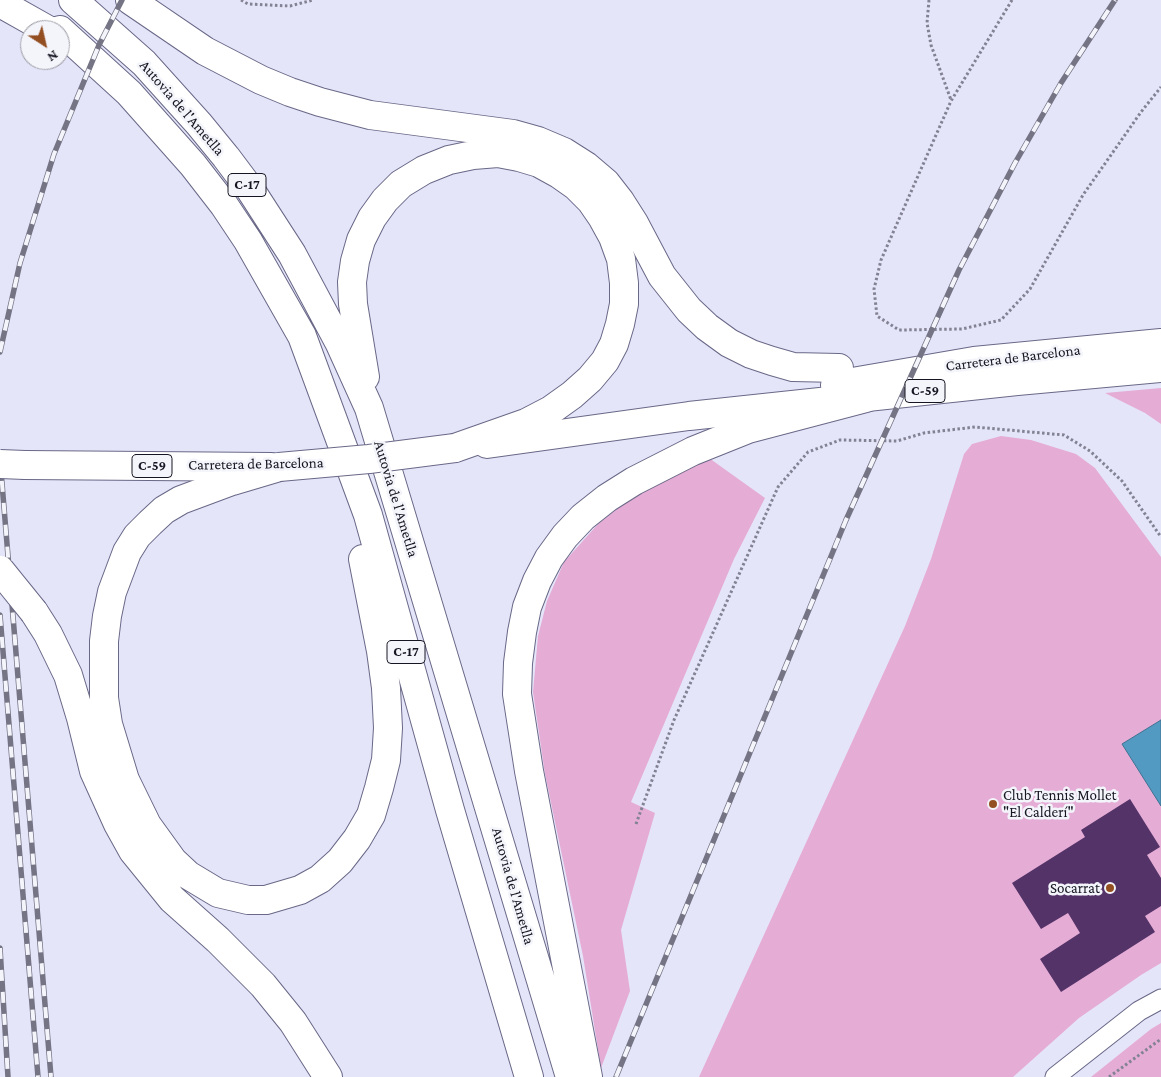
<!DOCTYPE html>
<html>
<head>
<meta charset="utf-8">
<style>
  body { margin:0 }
  #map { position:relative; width:1161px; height:1077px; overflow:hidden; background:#e5e5fa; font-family:"Crimson Pro",serif }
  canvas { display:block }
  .north { position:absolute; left:20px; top:20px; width:50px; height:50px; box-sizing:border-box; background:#f4f4fb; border:1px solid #9b9ba4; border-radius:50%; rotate:145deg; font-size:14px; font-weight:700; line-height:20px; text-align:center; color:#161622 }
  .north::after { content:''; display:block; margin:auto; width:18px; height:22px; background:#934f21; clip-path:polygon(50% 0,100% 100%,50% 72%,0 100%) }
</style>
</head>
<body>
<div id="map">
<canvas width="1161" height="1077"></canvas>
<div class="north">N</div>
</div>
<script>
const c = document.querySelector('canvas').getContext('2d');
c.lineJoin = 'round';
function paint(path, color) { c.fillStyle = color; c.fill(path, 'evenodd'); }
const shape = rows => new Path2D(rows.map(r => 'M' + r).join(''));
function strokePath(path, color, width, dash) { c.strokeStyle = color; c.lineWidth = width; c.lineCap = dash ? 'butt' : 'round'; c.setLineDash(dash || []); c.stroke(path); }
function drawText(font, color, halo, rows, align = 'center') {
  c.font = font + ' "Crimson Pro",serif'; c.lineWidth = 5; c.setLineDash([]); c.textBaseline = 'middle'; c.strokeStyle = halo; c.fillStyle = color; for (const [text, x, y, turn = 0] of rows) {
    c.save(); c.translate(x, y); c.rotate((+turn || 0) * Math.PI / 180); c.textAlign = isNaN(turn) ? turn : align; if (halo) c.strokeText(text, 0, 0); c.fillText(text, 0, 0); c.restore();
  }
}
paint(shape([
  [1161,388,1161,424,1145,413,1105,393],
  [1001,436,1031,440,1076,454,1095,468,1161,557,1161,963,1141,975,1079,1018,1013,1077,699,1077,905,626,931,559,964,454,972,444],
  [709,458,765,498,734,559,631,802,655,813,621,930,630,991,601,1068,583,956,545,774,533,692,538,636,547,601,564,562,598,524,641,490],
  [1161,1023,1161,1077,1091,1077,1151,1029]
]), '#e5acd6');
const water = shape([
  [1161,720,1161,806,1122,744,1161,720]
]);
paint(water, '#529ac2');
strokePath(water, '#407292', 1);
paint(shape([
  [1130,799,1160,847,1147,855,1161,878,1161,906,1145,916,1155,932,1061,992,1040,959,1080,933,1068,913,1041,929,1012,883,1085,837,1081,830]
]), '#543368');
const minor = shape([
  [1055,1077,1139,1011,1161,999]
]);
const trunk = shape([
  [835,385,974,361,1161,343],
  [487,444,689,416,1017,381,1161,368],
  [25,465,271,467]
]);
const motorway = shape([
  [73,0,144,63,199,124,226,157,250,189,292,254,340,344,369,408,570,1077],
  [130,0,205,51,261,80,290,92,320,102,370,115,513,134,538,141,564,152,586,166,606,183,620,201,634,223,662,276,689,310,707,327,729,343,751,354,772,361,793,367,839,368],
  [0,3,48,30],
  [60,30,129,93,193,165,224,205,248,241,302,336,368,515,450,810,529,1077],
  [365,377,353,304,352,282,355,261,361,240,372,218,385,200,401,184,424,170,449,160,473,155,498,153,519,157,539,163,559,174,576,186,591,201,602,217,613,237,621,259,624,283,624,304,620,324,614,344,605,361,590,379,572,395,551,410,526,423,455,448],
  [279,467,232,481,181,500,164,510,150,523,137,536,127,552,112,592,107,616,104,641,104,698,108,724,125,780,147,825,173,861,188,875,218,893,248,900,266,900,300,890,320,879,340,861,357,839,371,815,379,788,386,760,388,728,386,688,381,651,363,559],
  [34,612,48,634,68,675,81,718,94,771,118,824,133,851,172,899,218,940,263,985,293,1022,328,1077],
  [588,1077,529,771,517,694,518,663,522,632,527,607,537,581,549,558,565,536,583,517,607,498,634,481,693,451,748,429,866,398]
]);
strokePath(minor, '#696887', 21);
strokePath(trunk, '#696887', 30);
strokePath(motorway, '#696887', 30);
strokePath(shape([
  [241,0,248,4,290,6,313,0],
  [929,0,927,23,931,45,951,100],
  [1012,0,951,101,881,260,874,289,877,316,899,330,962,329,1001,320,1030,289,1083,195,1141,112,1161,87],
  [636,824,674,720,778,487,808,452,840,440,897,441,924,433,975,427,1064,435,1090,451,1122,481,1161,537],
  [1109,1077,1161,1039]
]), '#828293', 3, [2.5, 2.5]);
strokePath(minor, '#fff', 19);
strokePath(trunk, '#fff', 28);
strokePath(motorway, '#fff', 28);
const rail = shape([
  [0,352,20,263,54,154,99,45,122,0],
  [0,459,51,1077],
  [0,615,38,1077],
  [0,948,8,1077],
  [616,1077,846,520,959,270,1015,163,1061,83,1115,0]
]);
strokePath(rail, '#747485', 5.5);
strokePath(rail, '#f4f4fb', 4, [11]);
const trunkBridge = shape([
  [0,464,25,465],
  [279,467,369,459,455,448]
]);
const motorwayBridge = shape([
  [0,570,34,612]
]);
strokePath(trunkBridge, '#696887', 30, []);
strokePath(motorwayBridge, '#696887', 30, []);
strokePath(trunkBridge, '#fff', 28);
strokePath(motorwayBridge, '#fff', 28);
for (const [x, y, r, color] of [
  [993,804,5,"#934f21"],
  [1110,888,5,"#934f21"]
]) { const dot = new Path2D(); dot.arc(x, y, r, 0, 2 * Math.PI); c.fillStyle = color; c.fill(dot); strokePath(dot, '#f4f4fb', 2); }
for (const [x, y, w] of [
  [247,185,38],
  [925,391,40],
  [152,466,40],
  [406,652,38]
]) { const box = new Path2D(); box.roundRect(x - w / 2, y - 11.5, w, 23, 4); c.fillStyle = '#f4f4fb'; c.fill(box); strokePath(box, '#161622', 1); }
drawText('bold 14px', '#161622', null, [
  ["C-17",247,185],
  ["C-59",925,391],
  ["C-59",152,466],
  ["C-17",406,652]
]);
drawText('15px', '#161622', '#f4f4fb', [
  ["Autovia de l'Ametlla",182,108,49],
  ["Carretera de Barcelona",1013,358,-7],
  ["Carretera de Barcelona",256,464,-1],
  ["Autovia de l'Ametlla",396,499,73],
  ["Autovia de l'Ametlla",513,886,74]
]);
drawText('15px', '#161622', '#f4f4fb', [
  ["Club Tennis Mollet",1003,795],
  ["\"El Calderí\"",1003,812],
  ["Socarrat",1100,888,"right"]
], 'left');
</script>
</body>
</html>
